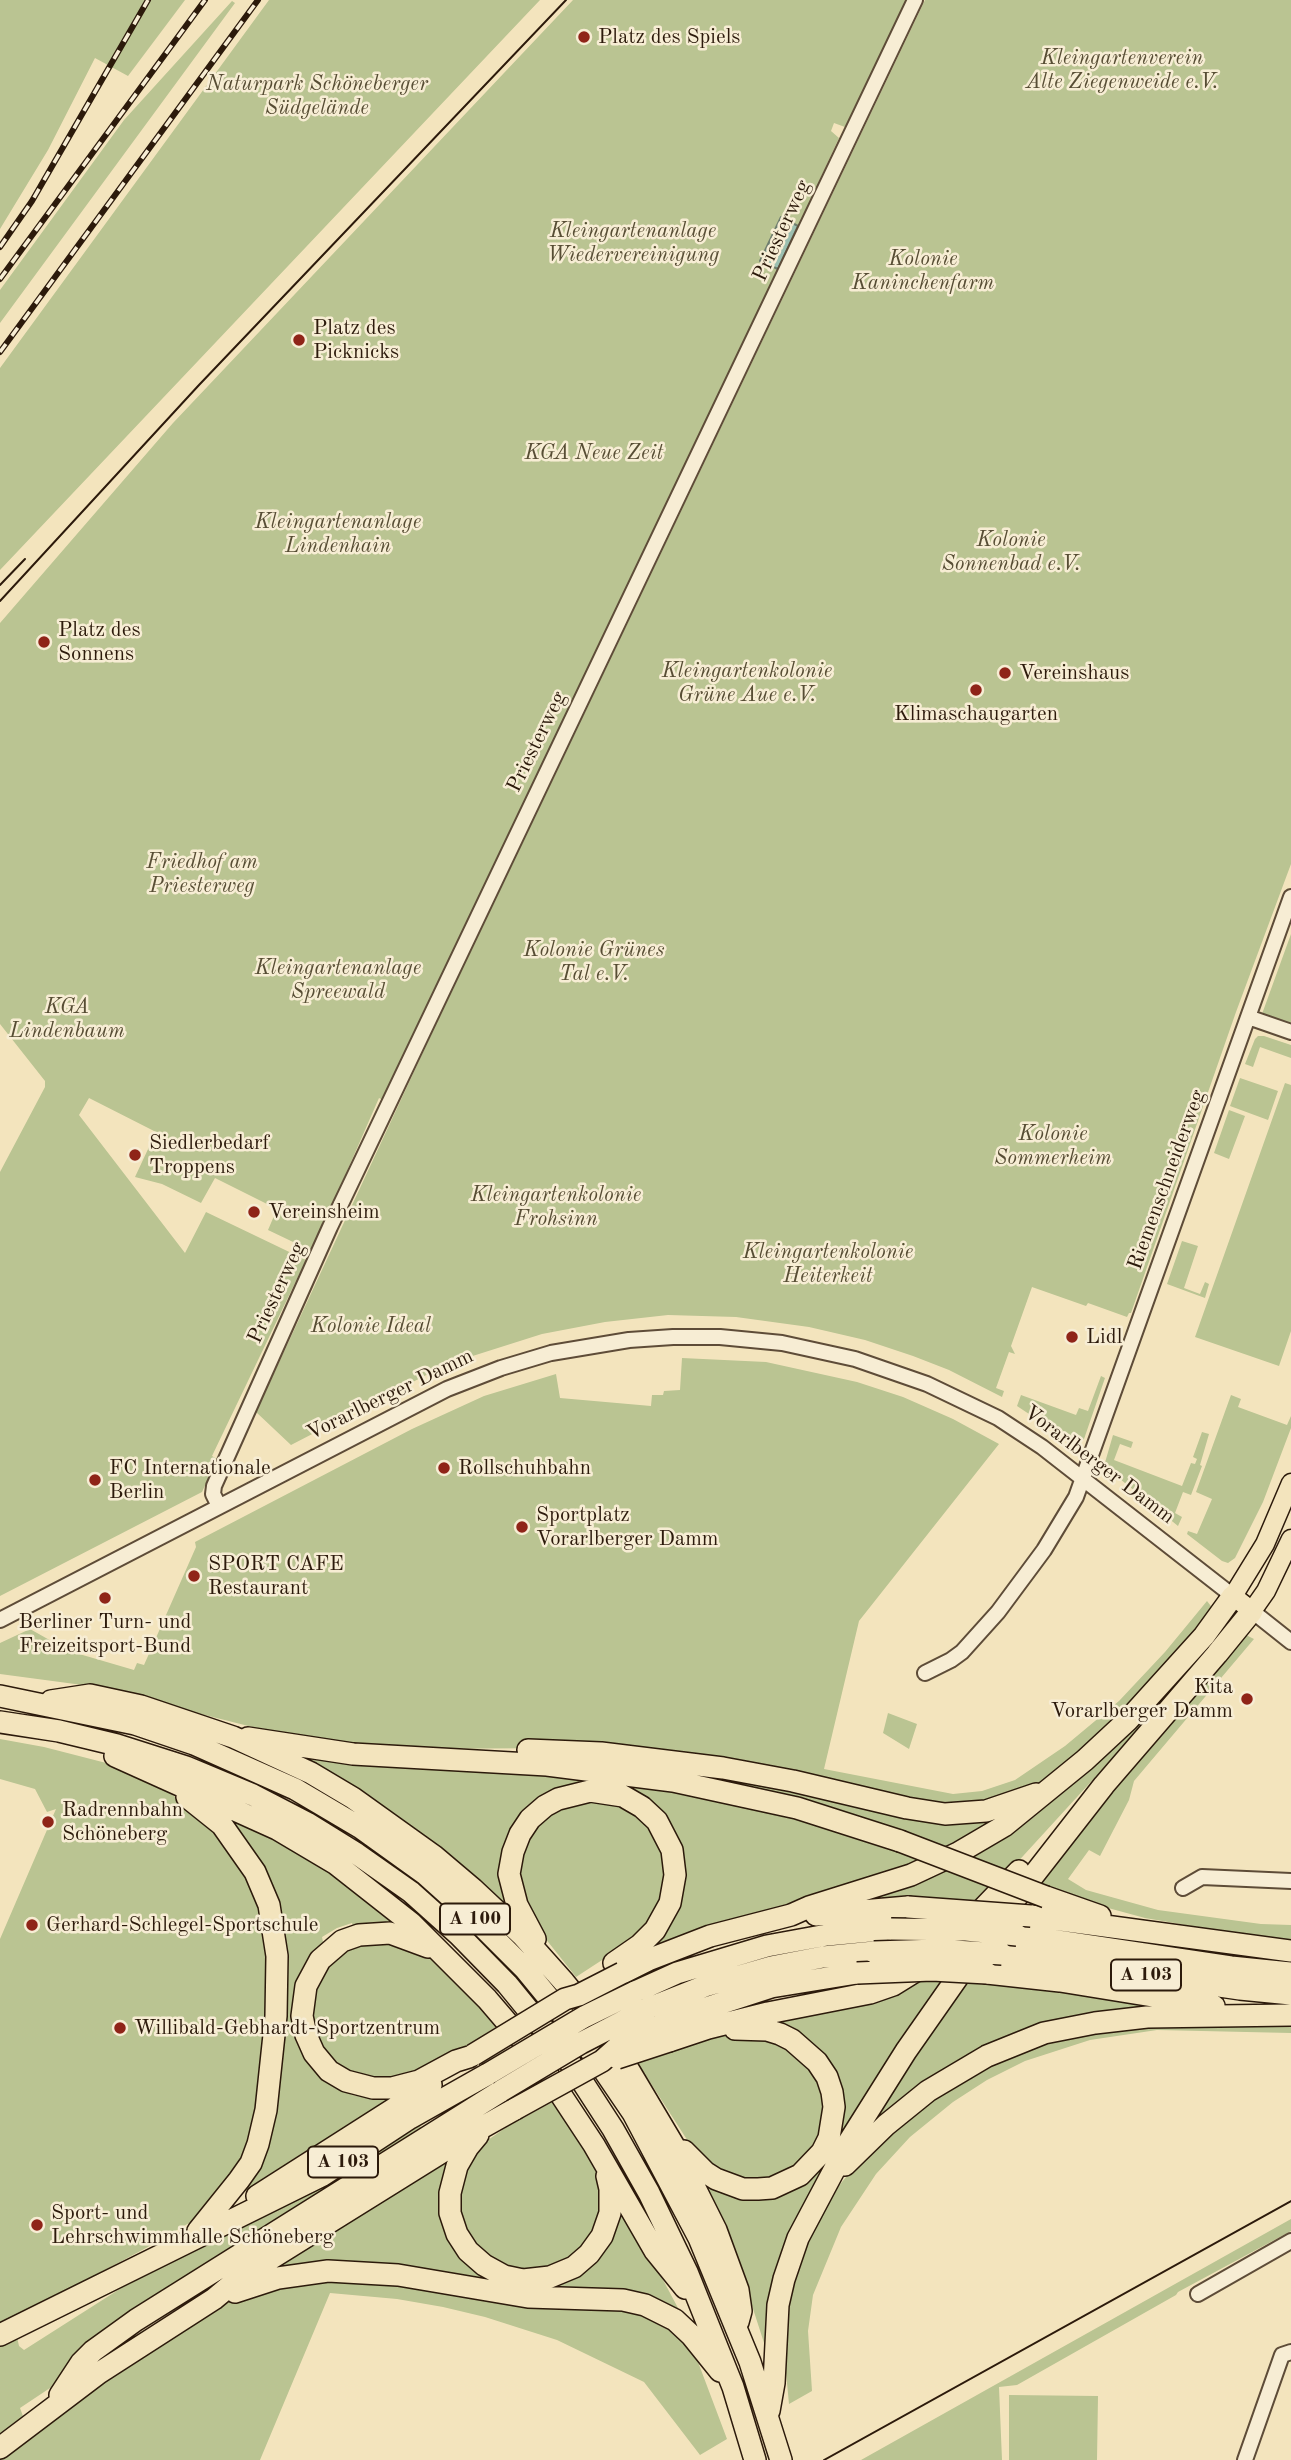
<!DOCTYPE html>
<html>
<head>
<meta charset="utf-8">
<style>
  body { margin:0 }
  canvas { display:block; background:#f3e4bd }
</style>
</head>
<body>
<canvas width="1291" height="2460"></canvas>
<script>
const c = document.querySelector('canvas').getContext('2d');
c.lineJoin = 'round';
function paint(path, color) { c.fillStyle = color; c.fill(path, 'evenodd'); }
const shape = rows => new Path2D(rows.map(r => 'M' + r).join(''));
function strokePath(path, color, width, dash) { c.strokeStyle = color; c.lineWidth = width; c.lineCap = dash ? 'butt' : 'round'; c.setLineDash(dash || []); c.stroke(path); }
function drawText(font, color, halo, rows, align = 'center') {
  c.font = font + ' "Old Standard TT",serif'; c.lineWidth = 5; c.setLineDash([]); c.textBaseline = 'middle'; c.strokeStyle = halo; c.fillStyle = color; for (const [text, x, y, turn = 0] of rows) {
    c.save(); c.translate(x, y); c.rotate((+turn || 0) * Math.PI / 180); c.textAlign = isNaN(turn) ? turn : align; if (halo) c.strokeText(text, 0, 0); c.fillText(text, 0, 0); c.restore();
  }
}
paint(shape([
  [0,0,185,0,128,76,95,58,48,150,0,229],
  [269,0,540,0,0,570,0,368],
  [573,0,909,0,874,75,870,75,845,127,834,123,831,131,839,138,807,207,810,209,777,279,774,278,383,1100,379,1098,312,1251,268,1230,277,1209,215,1178,201,1203,162,1184,135,1177,156,1132,89,1098,79,1115,185,1253,206,1212,306,1260,212,1456,217,1459,202,1492,0,1596,0,1172,45,1087,45,1081,0,1024,0,623,173,423],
  [925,0,1291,0,1291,864,1236,1012,1131,1313,1129,1313,1127,1317,1088,1303,1086,1306,1032,1287,1011,1346,1015,1354,1009,1352,996,1388,1004,1391,1002,1397,949,1370,913,1356,865,1340,809,1327,736,1317,668,1315,605,1322,542,1334,460,1360,434,1371,291,1445,256,1412,438,1020],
  [232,1,235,3,0,323,0,290,124,120],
  [1291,934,1291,1025,1262,1014],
  [1258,1036,1264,1036,1291,1045,1291,1058,1260,1047,1253,1067,1245,1064,1255,1039],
  [1240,1078,1278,1091,1268,1120,1230,1106],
  [1285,1083,1291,1085,1291,1331,1279,1366,1195,1337],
  [1229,1110,1245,1116,1229,1159,1214,1153],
  [1182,1241,1198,1246,1184,1288,1200,1294,1205,1282,1209,1284,1205,1298,1167,1284],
  [682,1358,766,1362,857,1382,903,1397,953,1419,999,1444,859,1621,824,1769,953,1794,982,1791,1015,1780,1065,1746,1119,1701,1165,1652,1207,1601,1214,1610,1196,1633,1100,1735,1042,1782,1023,1794,964,1809,571,1748,398,1749,288,1736,90,1686,0,1674,0,1643,30,1629,69,1651,134,1670,137,1663,144,1665,196,1547,195,1542,412,1429,484,1396,556,1374,560,1398,651,1406,652,1395,663,1395,664,1391,680,1390],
  [1101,1376,1105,1378,1084,1439,1079,1443,1071,1442,1017,1406,1021,1395,1076,1415,1079,1408,1088,1411],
  [1231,1395,1241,1399,1238,1407,1287,1425,1291,1416,1291,1428,1263,1502,1235,1558,1228,1563,1222,1561,1187,1534,1188,1531,1197,1534,1212,1499,1196,1492],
  [1202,1432,1209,1434,1200,1465,1202,1466,1191,1495,1183,1492,1175,1513,1182,1517,1178,1526,1104,1466,1113,1435,1133,1442,1131,1448,1120,1444,1114,1460,1182,1486,1191,1463,1195,1464,1197,1459,1193,1457],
  [1227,1621,1230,1624,1163,1703,981,1902,850,1904,966,1856],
  [1244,1634,1254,1639,1134,1781,1129,1800,1100,1856,1089,1850,1068,1879,1086,1890,1158,1910,1261,1924,1291,1925,1291,1943,1145,1918,1064,1896,1035,1885,1036,1881],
  [888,1713,917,1724,909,1749,883,1733],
  [0,1739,44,1747,114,1765,137,1775,170,1793,216,1829,263,1904,271,2019,249,2158,208,2212,146,2248,0,2326,0,1939,56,1809,47,1812,35,1789,0,1779],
  [278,1749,528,1772,739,1800,927,1860,645,1951,682,1890,638,1795,537,1802,507,1903,503,1906],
  [606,1760,1005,1814,947,1850],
  [580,1799,621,1804,648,1822,666,1857,663,1901,639,1936,576,1977,533,1923,517,1874,522,1848,544,1816],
  [226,1814,317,1859,398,1923,374,1922,353,1926,352,1923,337,1928,322,1937,323,1942,306,1961,298,1977,291,2010,294,2033,300,2050,322,2078,352,2095,372,2099,392,2098,236,2197,247,2181,281,1953],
  [398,1939,423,1950,499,2025,468,2045,468,2048,396,2083,343,2074,312,2039,310,1986,342,1947],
  [947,1978,846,2137,768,2345,765,2346,746,2287,706,2191,704,2181,777,2194,842,2110,774,2024,774,2018,913,1979],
  [961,1981,988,1981,1149,2003,1148,2009,1059,2023,863,2138],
  [1291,2024,1291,2033,1157,2030,1090,2040,1025,2061,987,2080,953,2102,910,2137,876,2174,841,2227,813,2295,808,2331,812,2391,789,2404,783,2341,791,2274,831,2195,874,2144,891,2128,988,2062,1095,2027],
  [732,2034,779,2041,807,2061,825,2096,820,2140,792,2171,755,2182,718,2172,693,2149,639,2065,639,2062,718,2035],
  [558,2099,593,2159,598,2175,602,2200,598,2227,574,2257,546,2270,514,2270,482,2252,470,2237,461,2217,459,2198,463,2176,473,2156,488,2140,521,2117,523,2118],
  [418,2124,421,2127,107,2327,86,2346,53,2386,20,2408,24,2419,0,2441,0,2346,17,2337,19,2346,24,2350,126,2285,206,2245],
  [451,2152,443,2200,501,2284,266,2269],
  [621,2201,678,2308,678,2309,655,2299,540,2288,557,2284],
  [1291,2219,1291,2231,1178,2292,1176,2295,1017,2385,999,2387,1002,2460,861,2460],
  [324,2277,598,2305,664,2320,695,2354,727,2439,700,2455,644,2382,557,2340,485,2317,443,2307,397,2299,330,2293,260,2460,0,2460,0,2455,72,2402,209,2312,247,2293],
  [1009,2395,1098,2396,1097,2460,1009,2460]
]), '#bac492');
const water = shape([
  [781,217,798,226,778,269,760,261,781,217]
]);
paint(water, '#9bbfb0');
strokePath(water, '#6f7d6e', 2);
const minor = shape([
  [1248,1017,1291,1032],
  [219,1506,213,1494,214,1486,330,1227,915,0],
  [1252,1611,1291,1642],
  [0,1620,447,1389,501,1368,551,1353,629,1340,673,1337,720,1337,782,1343,855,1359,927,1384,998,1418,1042,1447,1233,1596],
  [925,1673,951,1660,962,1652,998,1612,1044,1550,1076,1497,1291,897],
  [1183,1888,1202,1877,1291,1881],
  [1198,2294,1291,2241],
  [1245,2460,1282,2355,1291,2352]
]);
const major = shape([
  [1291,1483,1265,1544,1233,1596,1252,1611,1266,1591,1291,1539]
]);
const highway = shape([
  [0,1696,135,1724,194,1744,295,1789,361,1828,425,1874,474,1918,525,1969,584,2041,633,2113,699,2238,750,2362,781,2460],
  [51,1701,90,1695,141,1706,233,1737,311,1773,353,1798,434,1856,473,1889,522,1935,564,1982,606,2034,630,2072,674,2146,716,2230,738,2290,741,2311,738,2322],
  [0,1722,59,1731,117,1745,186,1767,253,1795,307,1823,357,1854,411,1892,459,1935,507,1984,565,2055,613,2129,649,2193,687,2272,733,2387,755,2460],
  [248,1738,353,1754,547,1765,673,1781,797,1808,900,1841],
  [528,1750,601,1753,723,1768,793,1781,907,1808,945,1814,986,1811,1036,1794],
  [115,1756,277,1829,336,1864,411,1923,487,1999,534,2054,594,2145,655,2251,685,2288],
  [187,1797,222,1825,255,1872,269,1905,277,1956,276,2016,266,2110,258,2144,251,2163,239,2180,198,2231],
  [1046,1897,1100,1916],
  [816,1915,908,1907],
  [1031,1916,1291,1951],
  [969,1923,1019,1871],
  [994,1926,1104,1785,1217,1654,1252,1611],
  [1017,1935,1231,1967,1291,1973],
  [535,1939,517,1905,509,1874,513,1852,520,1834,530,1819,545,1806,558,1799,590,1791,623,1796,642,1807,657,1821,672,1850,675,1875,670,1903,655,1930,640,1945,614,1963],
  [428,1947,390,1933,359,1935,342,1941,320,1960,306,1986,302,2016,306,2035,314,2053,329,2071,346,2081,373,2088,392,2088,419,2081,456,2061,469,2057],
  [1002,1954,1240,1989,1291,1994],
  [622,1973,648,1960,710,1936,791,1915,809,1907,911,1875,958,1853,1004,1826,1085,1760,1128,1720,1204,1636,1233,1596],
  [987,1973,1060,1981,1214,2006],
  [635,1992,677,1973,767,1946,827,1935,891,1929],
  [647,2009,705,1986,771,1967,823,1957,874,1952],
  [659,2026,691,2013,771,1987,857,1973],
  [669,2041,708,2028,768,2013,870,1993,893,1985,922,1967],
  [478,2135,468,2147,457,2166,450,2193,450,2213,457,2234,468,2251,484,2265,504,2276,523,2280,550,2277,574,2267,589,2254,602,2236,610,2213,610,2189,607,2176],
  [684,2151,705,2172,716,2179,743,2189,758,2189,772,2188,800,2175,822,2152,829,2138,834,2107,832,2092,827,2077,817,2062,792,2040,780,2034,767,2030,735,2029],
  [845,2165,886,2125,928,2091,987,2056,1044,2033,1095,2023,1147,2017,1291,2015],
  [257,2196,431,2085],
  [235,2292,278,2278,328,2271,398,2275,528,2297,623,2300,645,2305,675,2320,691,2335,720,2371],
  [0,2335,323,2175,410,2118,488,2074],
  [60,2395,81,2363,93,2351,136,2320,501,2091],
  [769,2411,774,2383,778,2305,784,2279,798,2238,850,2140,906,2051,969,1961],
  [0,2448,99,2373,214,2299,238,2279,474,2132,515,2109]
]);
strokePath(minor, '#5e4c38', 18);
strokePath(major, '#2c1a0b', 21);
strokePath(highway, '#2c1a0b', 24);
strokePath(minor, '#f7edd4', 14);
strokePath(major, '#f3e4bd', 18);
strokePath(highway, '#f3e4bd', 21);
strokePath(shape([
  [0,585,25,559],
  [0,601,199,385,566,0],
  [824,2460,1291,2201]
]), '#2c1a0b', 2);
const rail = shape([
  [0,247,32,201,148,0],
  [0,279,205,0],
  [0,352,258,0]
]);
strokePath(rail, '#2c1a0b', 6);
strokePath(rail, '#f7edd4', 3.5, [10]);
const highwayBridge = shape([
  [900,1841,1046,1897],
  [908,1907,1031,1916],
  [891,1929,966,1930,1017,1935],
  [874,1952,938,1950,1002,1954],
  [857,1973,932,1970,987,1973],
  [473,2055,565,1999,579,1995,622,1973],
  [617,2058,669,2041],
  [488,2074,584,2017,635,1992],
  [501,2091,581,2043,647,2009],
  [515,2109,602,2061,620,2045,659,2026]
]);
strokePath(highwayBridge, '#2c1a0b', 24, []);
strokePath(highwayBridge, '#f3e4bd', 21);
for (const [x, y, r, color] of [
  [584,37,7,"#8f2418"],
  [299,340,7,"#8f2418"],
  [44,642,7,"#8f2418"],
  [1005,673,7,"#8f2418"],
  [976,690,7,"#8f2418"],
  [135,1155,7,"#8f2418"],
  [254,1212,7,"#8f2418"],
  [1072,1337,7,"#8f2418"],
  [444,1468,7,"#8f2418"],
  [95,1480,7,"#8f2418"],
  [522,1527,7,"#8f2418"],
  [194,1576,7,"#8f2418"],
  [105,1598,7,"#8f2418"],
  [1247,1699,7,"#8f2418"],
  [48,1822,7,"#8f2418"],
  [32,1925,7,"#8f2418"],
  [120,2028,7,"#8f2418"],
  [37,2225,7,"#8f2418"]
]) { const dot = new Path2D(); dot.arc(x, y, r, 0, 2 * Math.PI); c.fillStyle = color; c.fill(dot); strokePath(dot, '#f7edd4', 2.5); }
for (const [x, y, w] of [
  [475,1919,70],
  [1146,1975,70],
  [343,2162,70]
]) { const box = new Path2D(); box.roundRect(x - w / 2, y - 15.5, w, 31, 5); c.fillStyle = '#f7edd4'; c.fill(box); strokePath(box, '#2c1a0b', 2); }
drawText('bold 19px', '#2c1a0b', null, [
  ["A 100",475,1919],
  ["A 103",1146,1975],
  ["A 103",343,2162]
]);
drawText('21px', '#2c1a0b', '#f7edd4', [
  ["Platz des Spiels",598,37],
  ["Platz des",313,328],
  ["Picknicks",313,352],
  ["Platz des",58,630],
  ["Sonnens",58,654],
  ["Vereinshaus",1019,673],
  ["Klimaschaugarten",976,714,"center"],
  ["Siedlerbedarf",149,1143],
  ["Troppens",149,1167],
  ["Vereinsheim",268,1212],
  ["Lidl",1086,1337],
  ["FC Internationale",109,1468],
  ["Berlin",109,1492],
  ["Rollschuhbahn",458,1468],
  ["Sportplatz",536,1515],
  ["Vorarlberger Damm",536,1539],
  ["SPORT CAFE",208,1564],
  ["Restaurant",208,1588],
  ["Berliner Turn- und",105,1622,"center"],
  ["Freizeitsport-Bund",105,1646,"center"],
  ["Kita",1233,1687,"right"],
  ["Vorarlberger Damm",1233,1711,"right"],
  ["Radrennbahn",62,1810],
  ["Schöneberg",62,1834],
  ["Gerhard-Schlegel-Sportschule",46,1925],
  ["Willibald-Gebhardt-Sportzentrum",134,2028],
  ["Sport- und",51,2213],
  ["Lehrschwimmhalle Schöneberg",51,2237]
], 'left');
drawText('italic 21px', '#574d34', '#f7edd4', [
  ["Kleingartenverein",1122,58],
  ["Alte Ziegenweide e.V.",1122,82],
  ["Naturpark Schöneberger",317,84],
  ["Südgelände",317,108],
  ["Kleingartenanlage",633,231],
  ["Wiedervereinigung",633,255],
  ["Kolonie",923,259],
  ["Kaninchenfarm",923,283],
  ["KGA Neue Zeit",594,453],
  ["Kleingartenanlage",338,522],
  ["Lindenhain",338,546],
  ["Kolonie",1011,540],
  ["Sonnenbad e.V.",1011,564],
  ["Kleingartenkolonie",747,671],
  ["Grüne Aue e.V.",747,695],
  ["Friedhof am",202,862],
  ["Priesterweg",202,886],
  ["Kolonie Grünes",594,950],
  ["Tal e.V.",594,974],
  ["Kleingartenanlage",338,968],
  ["Spreewald",338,992],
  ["KGA",67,1007],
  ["Lindenbaum",67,1031],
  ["Kolonie",1053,1134],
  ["Sommerheim",1053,1158],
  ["Kleingartenkolonie",556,1195],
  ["Frohsinn",556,1219],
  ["Kleingartenkolonie",828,1252],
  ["Heiterkeit",828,1276],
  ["Kolonie Ideal",371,1326]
]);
drawText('21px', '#2c1a0b', '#f7edd4', [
  ["Priesterweg",782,231,-65],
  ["Priesterweg",537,742,-64],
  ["Riemenschneiderweg",1167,1180,-70],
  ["Priesterweg",277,1293,-65],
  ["Vorarlberger Damm",390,1395,-26],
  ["Vorarlberger Damm",1099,1465,37]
]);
</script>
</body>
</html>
